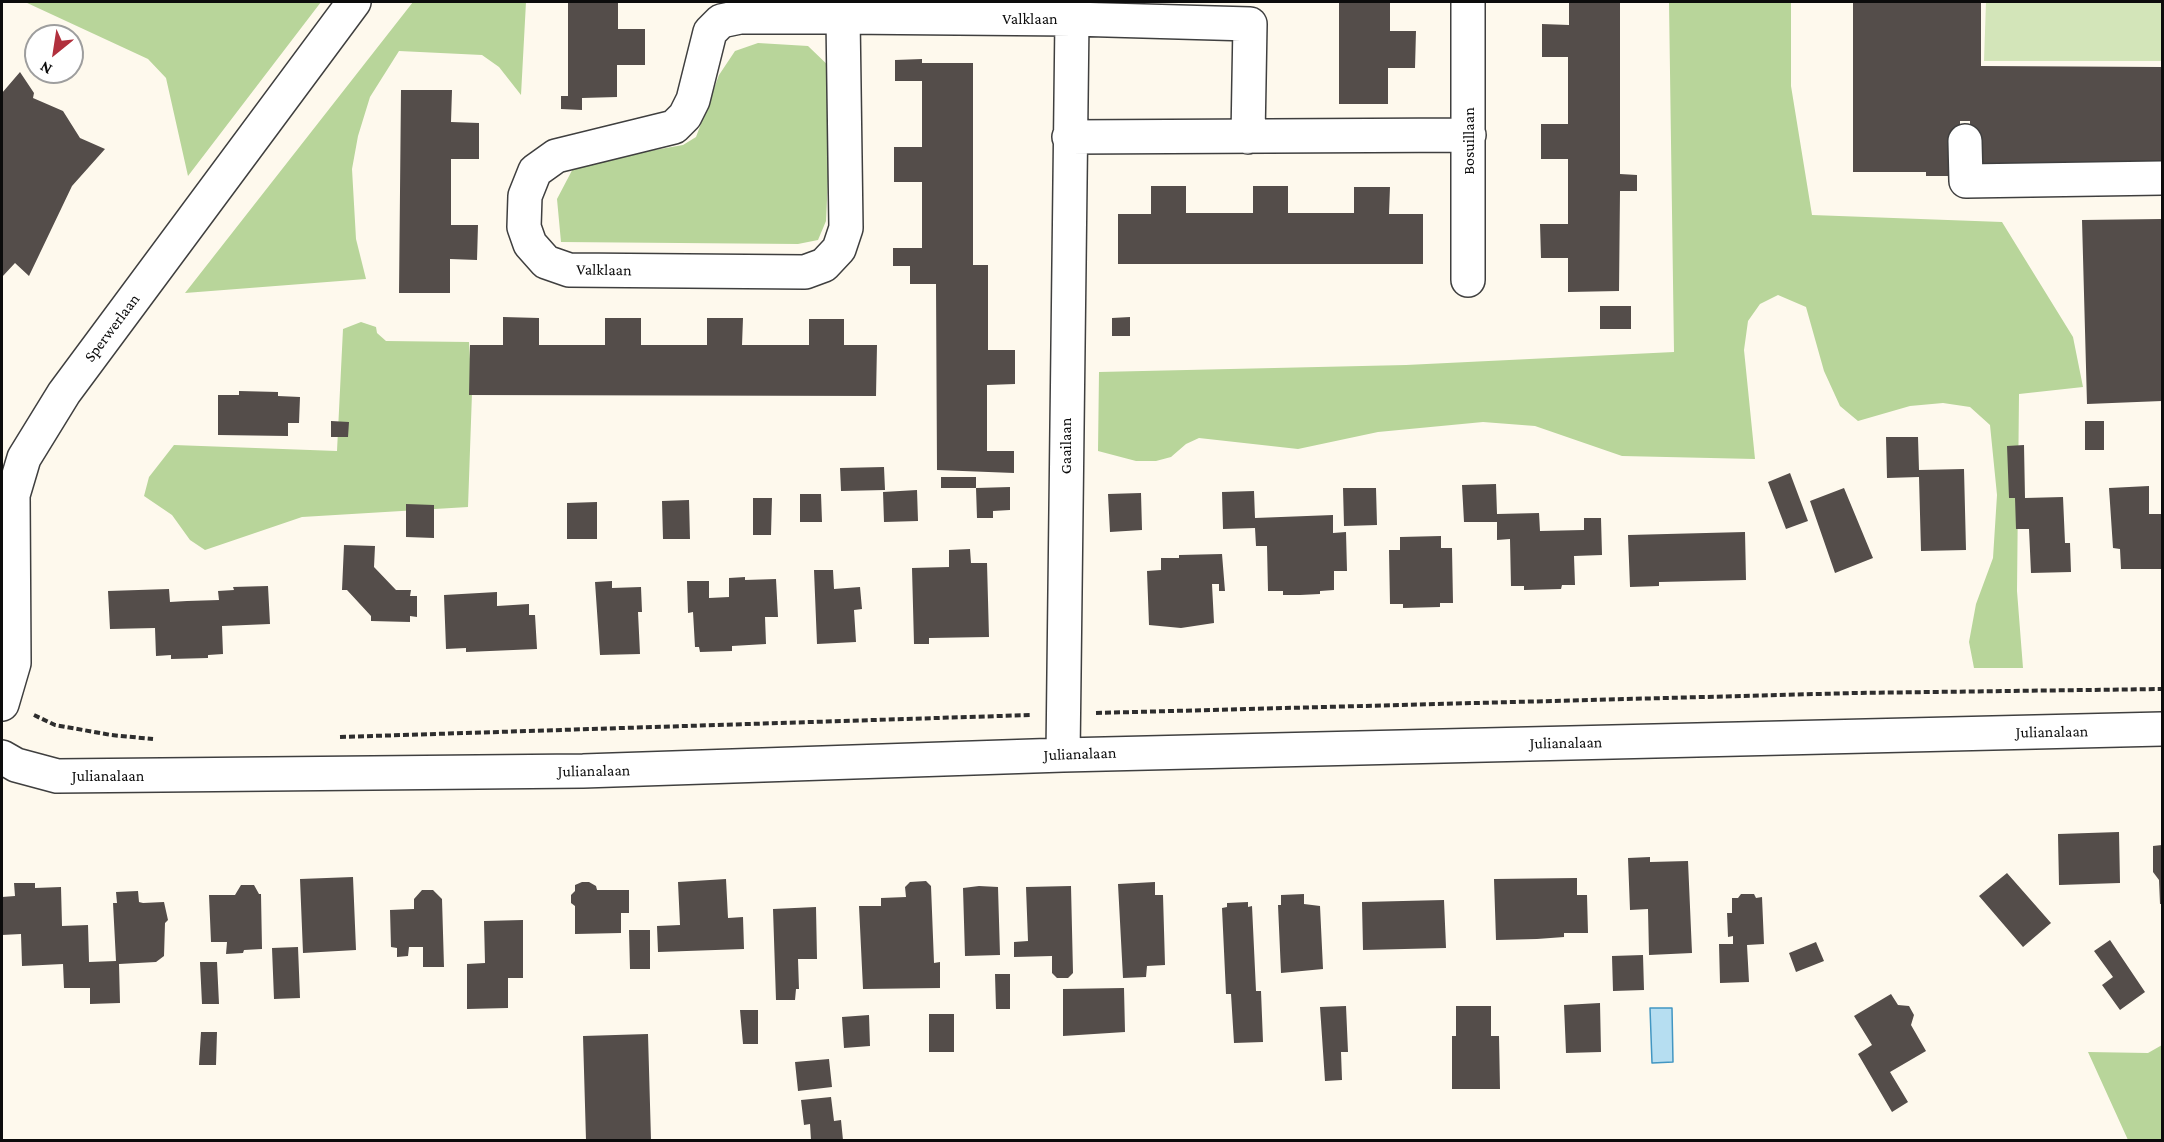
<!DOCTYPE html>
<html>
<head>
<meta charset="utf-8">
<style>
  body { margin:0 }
  #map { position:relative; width:2164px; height:1142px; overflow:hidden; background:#fef9ed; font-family:"Crimson Pro",serif }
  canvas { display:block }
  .frame { position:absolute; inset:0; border:3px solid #0c0c0c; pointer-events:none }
  .north { position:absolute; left:24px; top:24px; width:60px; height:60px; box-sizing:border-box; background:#fff; border:2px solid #9e9e9e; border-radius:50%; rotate:210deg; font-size:16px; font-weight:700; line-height:24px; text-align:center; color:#0c0c0c }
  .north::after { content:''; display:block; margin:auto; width:21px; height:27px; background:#b1303d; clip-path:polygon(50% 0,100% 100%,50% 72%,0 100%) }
</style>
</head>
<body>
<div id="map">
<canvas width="2164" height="1142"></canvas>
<div class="frame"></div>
<div class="north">N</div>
</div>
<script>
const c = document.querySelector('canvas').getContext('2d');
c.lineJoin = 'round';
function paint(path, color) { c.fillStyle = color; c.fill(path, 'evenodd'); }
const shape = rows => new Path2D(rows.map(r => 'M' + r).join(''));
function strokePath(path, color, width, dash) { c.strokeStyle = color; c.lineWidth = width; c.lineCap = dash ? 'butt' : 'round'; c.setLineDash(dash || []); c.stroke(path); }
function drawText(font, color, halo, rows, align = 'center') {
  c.font = font + ' "Crimson Pro",serif'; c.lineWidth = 6; c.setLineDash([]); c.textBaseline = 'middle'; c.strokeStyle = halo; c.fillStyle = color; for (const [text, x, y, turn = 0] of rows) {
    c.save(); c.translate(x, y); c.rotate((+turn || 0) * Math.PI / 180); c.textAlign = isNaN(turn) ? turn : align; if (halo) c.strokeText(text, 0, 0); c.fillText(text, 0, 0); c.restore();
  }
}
paint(shape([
  [1986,2,2162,2,2162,61,1984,61]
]), '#d3e5b9');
paint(shape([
  [25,2,321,2,188,176,166,78,148,59],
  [413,2,526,2,521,95,499,67,482,55,399,51,370,97,358,136,352,169,356,239,366,279,185,293],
  [1669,2,1791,2,1791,86,1812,215,2002,222,2073,337,2083,387,2019,394,2017,591,2023,668,1974,668,1969,642,1976,604,1993,558,1997,495,1990,425,1970,407,1943,403,1910,406,1858,421,1840,406,1824,371,1806,307,1778,295,1760,304,1748,321,1744,350,1755,459,1622,456,1535,426,1483,422,1378,432,1298,449,1199,438,1186,444,1171,457,1156,461,1136,461,1098,451,1099,372,1406,365,1674,352],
  [758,43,808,46,833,70,826,221,818,240,798,244,561,242,557,199,578,159,602,152,649,151,683,145,696,137,719,75,735,51],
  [361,322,376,327,377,333,386,341,469,342,472,393,468,507,302,517,205,550,190,540,172,515,144,496,149,477,174,445,337,451,343,329],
  [2162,1045,2162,1140,2128,1140,2088,1052,2148,1053]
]), '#b8d59a');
const water = shape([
  [1650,1008,1672,1008,1673,1062,1652,1063,1650,1008]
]);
paint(water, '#b6def1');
strokePath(water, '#4296c2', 1.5);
paint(shape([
  [568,2,618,2,618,29,645,29,645,65,617,65,617,97,582,98,582,110,561,109,561,96,568,96],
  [1339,2,1390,2,1390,31,1416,31,1415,68,1388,68,1388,104,1339,104],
  [1569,2,1620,2,1620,174,1637,175,1637,191,1620,191,1619,291,1568,292,1568,258,1541,258,1540,224,1568,224,1568,159,1541,159,1541,124,1568,124,1568,57,1542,57,1542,24,1569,25],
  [1853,2,1981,2,1981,66,2162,67,2162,174,1970,166,1970,121,1960,121,1960,176,1926,176,1926,172,1853,172],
  [922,59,922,63,973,63,973,265,988,265,988,350,1015,350,1015,384,987,385,987,451,1014,451,1014,473,937,470,936,284,910,284,910,266,893,266,893,248,922,248,922,182,894,182,894,147,922,147,922,81,895,81,895,60],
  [20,72,34,93,33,98,63,111,80,138,105,149,72,186,29,276,15,263,2,277,2,93],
  [401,90,452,90,451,122,479,123,479,159,451,159,451,225,478,225,477,260,450,259,450,293,399,293],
  [1151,186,1186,186,1186,213,1253,213,1253,186,1288,186,1288,213,1354,213,1354,187,1390,187,1389,214,1423,214,1423,264,1118,264,1118,214,1151,214],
  [2162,219,2162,401,2087,404,2082,220],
  [1600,306,1631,306,1631,329,1600,329],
  [503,317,539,318,539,345,605,345,605,318,641,318,641,345,707,345,707,318,743,318,742,345,809,345,809,319,844,319,844,345,877,345,876,396,469,395,470,345,503,345],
  [1130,317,1130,336,1112,336,1112,318],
  [239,391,278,392,278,396,300,397,299,423,288,423,288,436,218,435,218,395,239,395],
  [331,421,349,422,348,437,331,437],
  [2085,421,2104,421,2104,450,2085,450],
  [1886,437,1918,437,1919,470,1964,469,1966,550,1921,551,1919,477,1887,478],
  [2024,445,2025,498,2063,497,2065,543,2070,543,2071,572,2031,573,2029,529,2016,529,2015,498,2009,498,2007,446],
  [884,467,885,490,841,491,840,468],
  [1790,473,1808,521,1786,529,1768,482],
  [941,477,976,477,976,488,941,488],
  [1496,484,1497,514,1539,513,1540,531,1584,530,1584,518,1601,518,1602,555,1574,556,1575,585,1562,585,1561,589,1524,590,1524,586,1511,586,1510,539,1497,540,1497,522,1464,522,1462,485],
  [2149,486,2149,514,2162,514,2162,569,2121,569,2120,549,2113,548,2109,488],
  [1010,487,1010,510,993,511,993,518,977,518,976,488],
  [1343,488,1376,488,1377,525,1344,526],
  [1844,488,1873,558,1835,573,1810,501],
  [917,490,918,521,884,522,883,492],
  [1254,491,1255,518,1333,515,1333,533,1346,532,1347,571,1334,571,1334,590,1320,591,1320,594,1300,595,1283,595,1283,591,1268,591,1267,546,1256,546,1255,528,1223,529,1222,492],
  [1141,493,1142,530,1110,532,1108,494],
  [800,494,821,494,822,522,800,522],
  [753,498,772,498,771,535,753,535],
  [689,500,690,539,663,539,662,501],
  [597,502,597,539,567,539,567,503],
  [406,504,434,505,434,538,406,537],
  [1745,532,1746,580,1659,582,1659,586,1630,587,1628,535],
  [1441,536,1441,548,1452,548,1453,603,1440,603,1440,607,1403,608,1403,604,1390,604,1389,550,1400,550,1400,537],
  [344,545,375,546,374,567,396,590,411,590,410,596,417,596,417,617,410,616,410,622,371,621,371,616,347,590,342,590],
  [970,549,971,563,987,563,989,637,929,638,929,644,914,644,912,568,949,567,949,550],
  [1222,554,1225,591,1219,591,1219,584,1212,584,1214,623,1181,628,1149,625,1147,571,1161,570,1161,558,1179,558,1179,555],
  [814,570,833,570,834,589,860,587,862,609,854,610,856,642,817,644],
  [745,577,745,580,776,579,778,617,765,617,766,644,732,646,732,651,700,652,699,647,695,647,693,612,688,613,687,581,709,581,709,598,729,597,729,578],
  [612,581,612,588,641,587,642,612,638,612,640,654,600,655,595,582],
  [268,586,270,624,222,626,223,654,208,655,208,658,171,659,171,655,156,656,155,628,110,629,108,591,169,589,170,602,187,601,219,600,218,591,234,590,233,587],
  [497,592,497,606,529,604,529,615,535,615,537,649,466,652,466,648,446,649,444,595],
  [2119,832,2120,883,2059,885,2058,834],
  [2162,845,2162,904,2160,904,2159,880,2153,872,2153,846],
  [1650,857,1650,862,1688,861,1692,953,1649,955,1648,909,1630,910,1628,858],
  [2007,873,2051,923,2023,947,1979,896],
  [353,877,356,950,303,953,300,879],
  [1577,878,1577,895,1587,895,1588,933,1564,933,1564,937,1537,939,1496,940,1494,879],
  [726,879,728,918,743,917,744,949,658,952,657,926,680,925,678,882],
  [926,881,931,886,934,963,940,962,940,988,863,989,859,906,881,906,881,898,906,897,905,887,910,882],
  [582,882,589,882,596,886,597,890,629,890,629,913,621,913,621,933,575,934,575,906,571,903,571,895,575,891,575,885],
  [1155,882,1155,895,1163,895,1165,965,1147,966,1146,977,1123,978,1118,884],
  [14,883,35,883,35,888,61,887,62,926,88,925,89,962,116,961,113,903,117,903,116,892,138,891,139,902,143,903,164,902,168,920,165,923,164,956,156,962,119,964,120,1003,90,1004,90,988,64,988,63,964,22,966,21,934,2,935,2,897,15,896],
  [241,885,254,885,259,894,261,894,262,949,244,950,243,953,226,954,227,942,211,942,209,895,235,895],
  [979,886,998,887,1000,955,965,956,963,888],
  [1071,886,1073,973,1068,978,1057,978,1052,973,1052,956,1014,957,1014,942,1028,941,1026,887],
  [422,890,433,890,442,899,444,967,423,967,423,947,409,947,408,956,397,957,397,948,391,947,390,910,414,909,414,899],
  [1304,894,1304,904,1320,906,1323,969,1281,973,1278,905,1281,905,1281,895],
  [1741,894,1754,894,1756,898,1762,897,1764,944,1747,945,1749,982,1720,983,1719,944,1733,944,1733,936,1728,937,1727,913,1732,913,1732,898,1738,898],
  [1444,900,1446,948,1363,950,1362,902],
  [1248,902,1248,907,1252,906,1256,991,1261,991,1263,1042,1234,1043,1231,994,1226,994,1222,908,1227,907,1227,903],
  [816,907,817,959,798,959,799,989,796,989,795,1000,776,1000,773,909],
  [523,920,523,978,508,978,508,1008,467,1009,467,964,485,963,484,921],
  [629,930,650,930,650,969,630,969],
  [2110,940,2145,992,2120,1010,2102,985,2113,977,2094,951],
  [1816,942,1824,961,1796,972,1789,953],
  [298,947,300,998,274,999,272,948],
  [1643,955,1644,990,1613,991,1612,956],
  [200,962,217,962,219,1004,202,1004],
  [995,974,1010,974,1010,1009,996,1009],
  [1124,988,1125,1032,1063,1036,1063,989],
  [1891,994,1898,1005,1909,1006,1914,1015,1911,1025,1926,1051,1890,1072,1908,1102,1892,1112,1858,1054,1872,1045,1854,1016],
  [1600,1003,1601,1052,1566,1053,1564,1005],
  [1346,1006,1348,1052,1341,1052,1342,1080,1325,1081,1320,1007],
  [1456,1006,1491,1006,1491,1036,1499,1036,1500,1089,1452,1089,1452,1036,1456,1036],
  [740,1010,758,1010,758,1044,743,1044],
  [929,1014,954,1014,954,1052,929,1052],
  [869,1015,870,1046,844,1048,842,1017],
  [201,1032,217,1032,216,1065,199,1065],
  [648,1034,651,1140,586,1140,583,1036],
  [829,1059,832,1087,798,1091,795,1062],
  [831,1097,834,1121,841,1120,843,1140,811,1140,810,1124,804,1125,801,1100]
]), '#544d4a');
const minor = shape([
  [1468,2,1468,280],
  [843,17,846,228,839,249,824,265,805,272,569,270,546,262,530,244,524,227,525,196,535,171,556,156,674,127,685,116,693,100,710,32,721,21,740,17,843,17,1072,19,1250,24,1248,137],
  [1069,137,1469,135],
  [1965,141,1966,181,2162,178],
  [2,704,14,663,13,495,24,458,64,393,354,2],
  [1063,755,1072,19],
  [2,757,16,765,57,776,583,771,1063,755,2162,729]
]);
strokePath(minor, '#3f3f3f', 36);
strokePath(shape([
  [1096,713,1855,693,2162,689],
  [34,715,55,725,111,735,153,739],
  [340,737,1031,715]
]), '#2e2e2e', 4, [6, 3]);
strokePath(minor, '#fff', 33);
drawText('16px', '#0c0c0c', '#fff', [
  ["Valklaan",1030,19],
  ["Bosuillaan",1469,141,-90],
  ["Valklaan",604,270,1],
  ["Sperwerlaan",112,328,-53],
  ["Gaailaan",1066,446,-90],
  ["Julianalaan",2052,732,-1],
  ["Julianalaan",1566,743,-1],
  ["Julianalaan",1080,754,-2],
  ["Julianalaan",594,771,-1],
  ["Julianalaan",108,776]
]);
</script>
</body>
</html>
